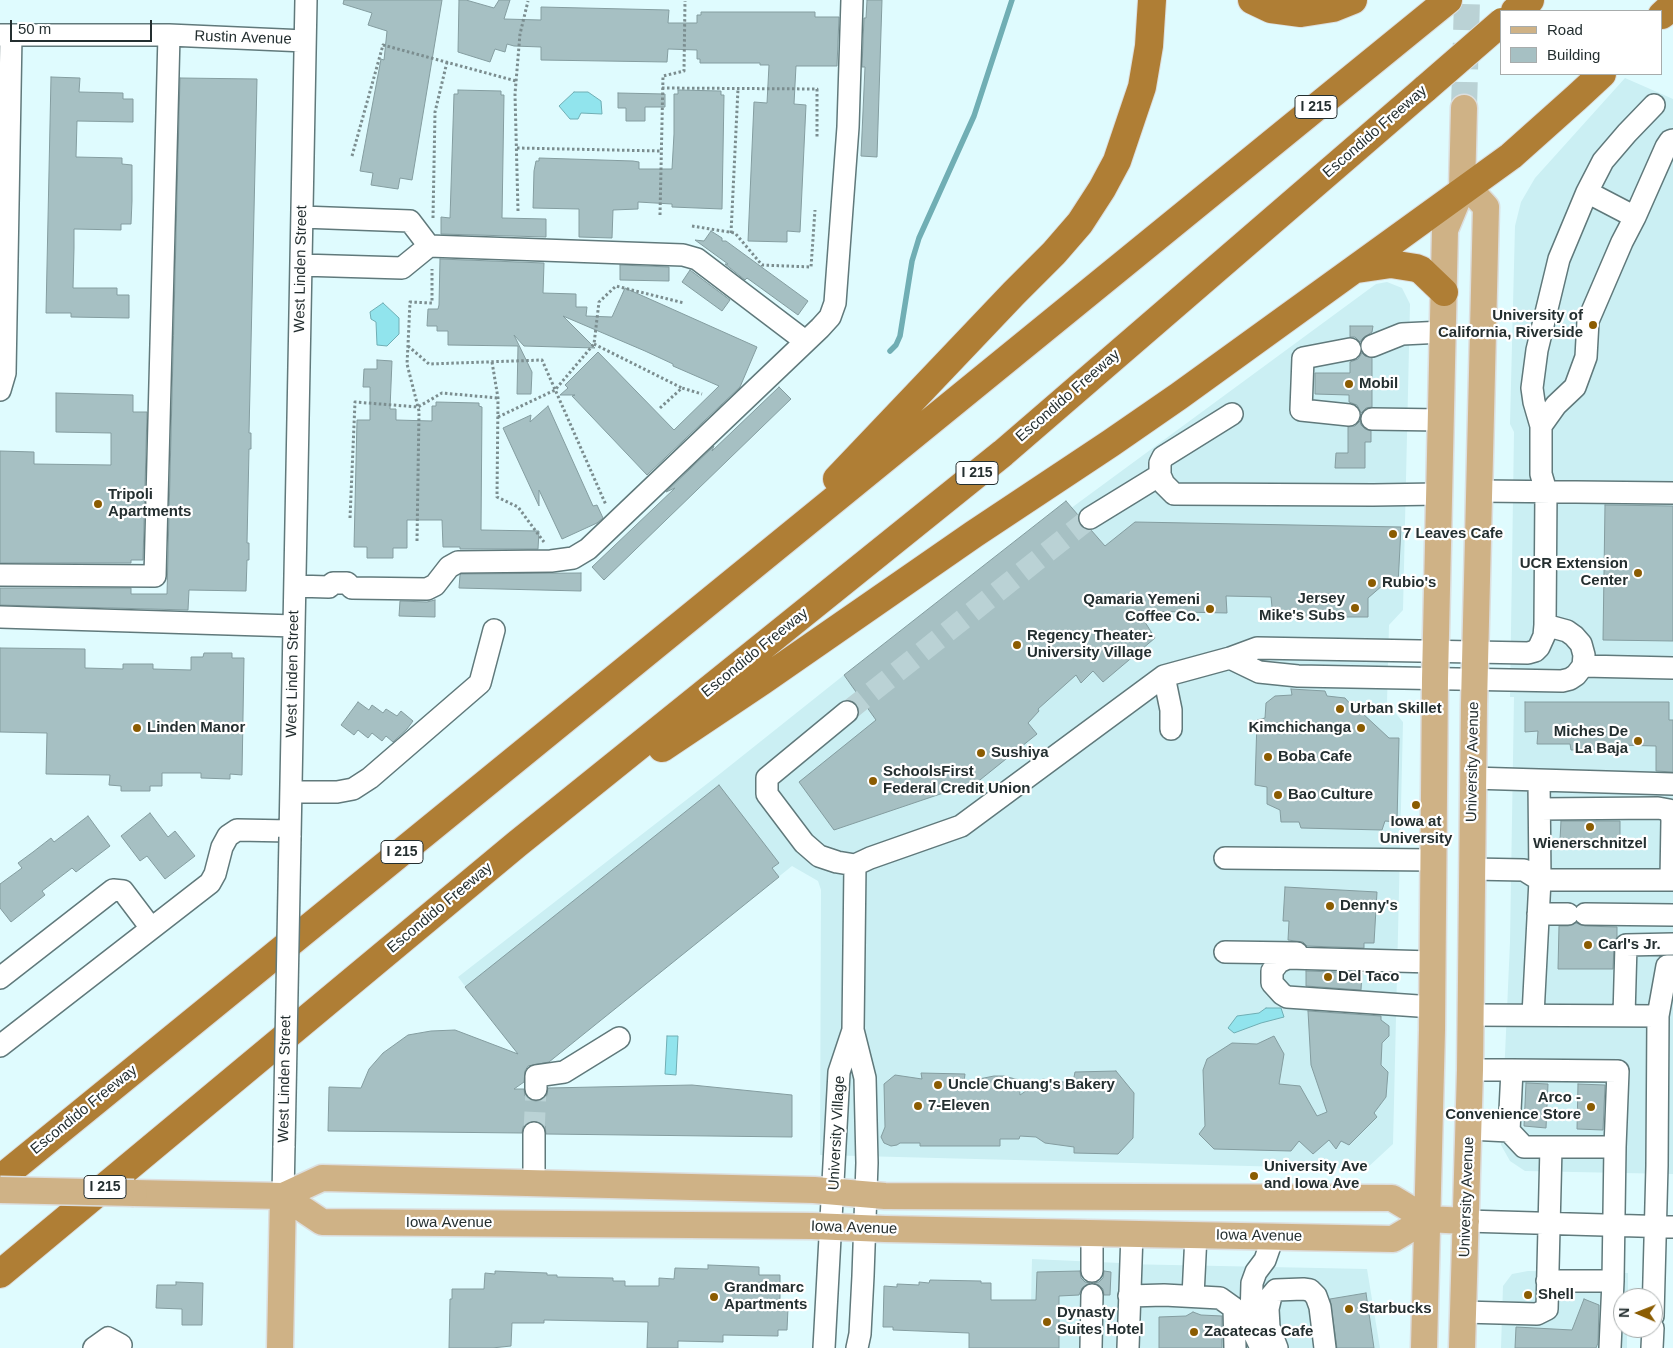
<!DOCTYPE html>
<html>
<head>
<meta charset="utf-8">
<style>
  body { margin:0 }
  #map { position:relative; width:1673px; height:1348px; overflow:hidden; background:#dffbfe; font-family:Helvetica,sans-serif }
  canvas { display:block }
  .legend { position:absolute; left:1500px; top:10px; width:162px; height:65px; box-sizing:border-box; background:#fff; border:1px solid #a7acac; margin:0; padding:6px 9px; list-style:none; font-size:15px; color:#242f30 }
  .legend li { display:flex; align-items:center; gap:10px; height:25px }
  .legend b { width:25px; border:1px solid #a7acac }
  .north { position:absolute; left:1613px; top:1288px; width:50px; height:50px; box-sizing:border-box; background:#fff; border:1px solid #a7acac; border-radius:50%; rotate:271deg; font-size:14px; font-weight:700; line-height:20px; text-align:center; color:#242f30 }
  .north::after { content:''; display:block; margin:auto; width:18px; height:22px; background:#8b5c01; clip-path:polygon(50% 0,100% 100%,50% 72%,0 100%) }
  .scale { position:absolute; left:10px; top:20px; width:142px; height:22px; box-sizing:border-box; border:2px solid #242f30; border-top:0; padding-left:6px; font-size:15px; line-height:18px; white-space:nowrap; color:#242f30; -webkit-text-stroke:4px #fff; paint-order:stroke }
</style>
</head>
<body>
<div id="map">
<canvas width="1673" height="1348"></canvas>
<ul class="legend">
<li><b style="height:6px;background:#cfb286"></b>Road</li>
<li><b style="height:14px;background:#a6c0c3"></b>Building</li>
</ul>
<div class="north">N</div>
<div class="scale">50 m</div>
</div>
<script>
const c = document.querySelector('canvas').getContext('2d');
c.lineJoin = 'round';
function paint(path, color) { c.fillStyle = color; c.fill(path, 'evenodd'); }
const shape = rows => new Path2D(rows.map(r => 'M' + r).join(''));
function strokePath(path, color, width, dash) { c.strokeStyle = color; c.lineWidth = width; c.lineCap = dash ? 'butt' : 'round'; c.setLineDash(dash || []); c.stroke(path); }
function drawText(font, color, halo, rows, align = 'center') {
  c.font = font + ' Helvetica,sans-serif'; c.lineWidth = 4.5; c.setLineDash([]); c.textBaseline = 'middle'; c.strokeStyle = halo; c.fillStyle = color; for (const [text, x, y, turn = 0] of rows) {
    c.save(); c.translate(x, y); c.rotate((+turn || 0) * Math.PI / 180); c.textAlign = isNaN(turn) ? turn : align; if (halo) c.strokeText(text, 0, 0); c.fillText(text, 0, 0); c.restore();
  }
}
paint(shape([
  [1625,78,1673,99,1673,1174,1525,1171,1510,1161,1501,1145,1510,942,1514,697,1510,697,1514,432,1510,424,1515,226,1521,202,1535,178],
  [1387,282,1402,288,1410,304,1403,610,1389,625,1387,703,1403,722,1393,1144,1366,1169,820,1155,821,890,818,881,792,866,544,1066,527,1066,458,977,721,773,844,675,1376,284],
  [1032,1259,1120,1263,1117,1348,1030,1348],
  [1122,1264,1367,1269,1380,1348,1120,1348],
  [1528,1271,1628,1273,1628,1298,1623,1298,1623,1328,1627,1328,1627,1348,1501,1348,1503,1286,1512,1274]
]), '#cbeff3');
const water = shape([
  [574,92,588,92,601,101,602,114,581,113,578,119,570,119,559,106,574,92],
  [383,303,399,318,399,334,387,346,377,345,376,322,371,319,370,312,383,303],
  [1266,1008,1281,1008,1284,1017,1261,1023,1234,1033,1228,1028,1237,1016,1259,1013,1266,1008],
  [667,1036,678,1036,676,1075,665,1074,667,1036]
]);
paint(water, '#91e4ed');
strokePath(water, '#70aeb4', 1);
strokePath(shape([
  [890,351,896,345,900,336,912,261,919,238,974,116,1012,0]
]), '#70aeb4', 5.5);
const building = shape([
  [344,0,442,0,412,180,400,178,398,189,371,185,373,173,360,171,381,59,384,60,387,31,368,25,372,13,343,4,344,0],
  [459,0,466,0,494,8,499,0,510,0,504,19,541,20,541,7,669,10,668,23,697,23,697,15,701,15,701,12,815,12,815,17,839,17,837,66,796,66,794,104,806,105,800,232,787,231,787,242,748,241,754,102,767,103,769,65,760,65,760,63,700,63,700,59,697,59,697,50,668,49,667,62,541,60,541,47,514,46,507,44,505,52,495,49,490,62,458,52,459,0],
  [867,0,882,0,877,157,861,156,865,67,862,67,864,18,866,18,867,0],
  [51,77,80,78,79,92,123,93,123,99,133,99,133,122,77,121,76,157,122,158,122,164,132,165,132,201,131,224,121,224,121,230,74,229,74,248,73,288,117,288,117,295,129,295,129,318,71,317,71,313,46,313,51,77],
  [180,78,257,79,249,433,251,433,251,449,249,449,247,543,249,543,249,560,247,560,246,591,189,590,188,610,0,605,0,588,131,588,131,594,167,594,180,78],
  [458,90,501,91,501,95,504,95,502,218,546,219,546,237,441,234,441,217,450,218,454,94,458,94,458,90],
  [678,90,721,91,721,95,724,95,722,209,672,207,672,204,638,202,638,209,613,210,612,238,579,237,579,209,533,208,534,171,536,161,539,161,539,158,633,161,639,162,639,169,672,169,674,134,674,94,678,94,678,90],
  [618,93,665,94,665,107,645,107,645,121,626,121,626,108,618,108,618,93],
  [711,231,722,238,722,241,726,241,808,301,798,315,747,278,745,280,725,264,728,264,695,240,704,241,711,231],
  [440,259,544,263,543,293,576,294,576,307,587,307,586,316,612,317,625,288,757,347,740,387,647,475,572,396,575,395,560,395,568,388,565,385,598,352,674,430,719,386,673,366,673,364,645,351,563,316,595,348,524,346,514,335,532,372,531,394,517,394,518,346,448,345,448,331,437,331,437,326,427,326,428,309,438,309,439,305,440,259],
  [620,265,669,267,669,281,620,280,620,265],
  [690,270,730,300,722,311,682,282,690,270],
  [1350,326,1373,326,1372,332,1363,338,1360,342,1355,337,1350,337,1350,326],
  [1362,353,1365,356,1372,358,1372,407,1366,408,1361,413,1357,405,1349,402,1349,395,1315,394,1315,373,1350,373,1350,362,1358,359,1362,353],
  [377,360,392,361,390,409,396,409,396,420,432,421,432,406,436,406,436,402,479,403,479,406,482,407,481,530,539,531,538,549,460,549,460,547,443,547,442,520,407,520,407,548,393,548,393,558,367,558,367,547,354,547,357,420,370,420,370,387,363,387,364,369,377,369,377,360],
  [779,387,791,399,604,580,592,567,675,488,666,492,714,446,712,451,779,387],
  [56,393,133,395,133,412,147,412,143,560,131,560,131,563,0,563,0,451,34,452,34,464,111,465,111,433,56,432,56,393],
  [548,406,593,506,597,505,603,518,597,523,562,539,539,490,539,506,503,428,531,415,530,422,548,406],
  [1360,421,1361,425,1365,429,1371,431,1371,442,1365,442,1365,468,1335,468,1336,453,1348,453,1348,427,1355,426,1360,421],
  [1066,501,1078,515,1080,525,1084,529,1091,530,1105,546,1135,522,1401,527,1398,585,1383,585,1368,598,1368,617,1273,617,1271,597,1226,596,1227,613,1138,611,1155,638,1103,682,1093,671,1081,683,1076,675,1038,709,1039,711,1028,723,1037,734,965,792,961,787,834,830,799,782,876,720,844,675,1066,501],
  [1605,505,1673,506,1673,641,1603,640,1605,505],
  [581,573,581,591,459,588,460,575,461,574,581,573],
  [435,600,435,617,399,616,400,601,427,602,435,600],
  [0,648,85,649,85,668,123,669,123,664,153,664,153,669,191,670,191,657,203,657,204,653,232,653,232,658,244,658,242,775,230,774,230,779,201,778,201,773,162,773,162,786,150,786,150,791,121,791,121,786,109,785,110,775,46,774,47,733,0,732,0,648],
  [1291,689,1325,691,1327,696,1345,698,1359,714,1361,712,1389,738,1399,738,1397,822,1385,821,1382,830,1301,828,1299,822,1281,822,1280,810,1267,804,1267,787,1255,785,1257,720,1265,718,1266,703,1275,696,1292,695,1291,689],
  [358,702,369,710,372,705,383,713,386,709,397,716,401,711,413,721,407,729,393,742,386,736,382,741,372,733,368,738,358,730,354,735,341,725,358,702],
  [1525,702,1669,702,1669,720,1673,720,1673,772,1656,771,1656,746,1617,745,1617,750,1571,750,1570,744,1537,744,1538,731,1525,732,1525,702],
  [719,785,779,863,772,868,779,877,549,1062,528,1066,525,1071,524,1082,514,1089,524,1089,525,1096,530,1100,536,1101,543,1100,547,1095,548,1088,692,1085,792,1095,792,1137,546,1134,545,1126,540,1122,534,1121,527,1122,523,1127,522,1133,328,1131,329,1087,361,1088,369,1069,383,1053,408,1035,431,1031,455,1030,518,1054,465,987,719,785],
  [150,813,168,837,175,831,195,856,165,879,147,856,140,861,121,836,150,813],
  [88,816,110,846,76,872,72,868,42,891,45,895,11,922,0,908,0,884,22,868,18,863,33,852,51,838,54,842,88,816],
  [1561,821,1620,821,1620,841,1560,840,1561,821],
  [1285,887,1377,892,1374,943,1364,943,1364,948,1307,946,1303,942,1288,940,1289,921,1283,921,1285,887],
  [1576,923,1585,926,1617,927,1617,937,1614,945,1613,969,1558,969,1559,926,1568,926,1576,923],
  [1306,971,1362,973,1361,990,1306,986,1306,971],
  [1308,1011,1381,1016,1381,1020,1389,1026,1389,1036,1382,1043,1381,1065,1388,1072,1386,1097,1374,1113,1377,1117,1349,1145,1341,1141,1336,1149,1329,1140,1313,1154,1299,1141,1291,1151,1214,1149,1199,1134,1205,1126,1203,1070,1207,1059,1232,1043,1257,1044,1274,1036,1284,1054,1279,1084,1300,1086,1317,1116,1327,1112,1311,1065,1308,1011],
  [1116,1071,1134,1093,1133,1138,1118,1154,1074,1153,1074,1147,1045,1143,1036,1137,1020,1136,1019,1139,1000,1139,1000,1146,920,1146,920,1143,900,1143,897,1145,891,1146,884,1143,881,1137,885,1127,884,1084,895,1075,922,1079,921,1073,965,1074,964,1082,994,1076,1004,1076,1019,1080,1020,1095,1043,1079,1054,1082,1073,1082,1075,1072,1116,1071],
  [1526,1083,1548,1084,1546,1128,1524,1126,1526,1083],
  [1578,1084,1605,1085,1603,1130,1577,1129,1578,1084],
  [708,1265,759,1267,759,1275,780,1275,780,1307,788,1308,787,1330,778,1330,778,1336,723,1335,723,1342,678,1341,678,1348,647,1348,648,1322,544,1320,544,1323,512,1323,511,1346,492,1348,449,1348,450,1299,452,1299,452,1289,484,1289,485,1273,495,1274,495,1271,547,1273,547,1275,557,1275,557,1277,613,1278,613,1281,625,1281,625,1286,659,1286,659,1278,674,1279,675,1268,708,1269,708,1265],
  [1080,1271,1081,1278,1085,1282,1090,1283,1082,1288,1079,1295,1059,1296,1059,1348,969,1348,969,1333,893,1330,893,1327,883,1327,884,1286,897,1287,897,1284,919,1285,919,1282,929,1283,930,1280,981,1281,981,1283,991,1283,991,1300,1036,1300,1037,1272,1080,1271],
  [1104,1271,1111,1272,1110,1295,1104,1295,1103,1289,1099,1285,1094,1283,1099,1282,1103,1278,1104,1271],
  [176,1282,203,1283,202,1325,182,1325,182,1309,156,1308,157,1285,176,1285,176,1282],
  [1366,1293,1374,1348,1337,1348,1330,1299,1366,1293],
  [1584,1299,1599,1305,1598,1343,1596,1348,1515,1348,1516,1327,1572,1330,1584,1299],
  [1193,1312,1201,1315,1222,1316,1222,1348,1159,1348,1159,1317,1186,1316,1193,1312]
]);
paint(building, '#a6c0c3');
strokePath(building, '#849da0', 1);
strokePath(shape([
  [847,712,1090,518],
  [534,1133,536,1089]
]), '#bad2d5', 21, [21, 11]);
strokePath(shape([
  [1464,108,1467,0]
]), '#bad2d5', 26, [26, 13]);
const minor = shape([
  [0,35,169,35,305,41],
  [1587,192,1635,217],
  [302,217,410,221,429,246],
  [301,265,402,268,429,246,683,255,697,259,805,341],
  [1372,346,1402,334,1443,332],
  [0,390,5,373,11,35],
  [1232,414,1163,457,1160,463,1160,475,1164,484,1174,494,1373,495,1439,494],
  [1349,415,1301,410,1303,358,1350,349],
  [1372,419,1441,420],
  [1541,426,1556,405,1575,387,1586,357,1588,321,1622,242,1635,217,1666,147,1670,141,1673,140],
  [1479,491,1673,493],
  [1090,518,1160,475],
  [0,575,155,576,169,35],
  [295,586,329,587,333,583,347,583,352,588,427,589,435,585,449,567,458,562,551,561,573,558,588,549,820,328,830,317,835,303,848,127,852,0],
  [0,617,294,626],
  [1230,658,1259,672,1298,676,1562,681,1570,679,1576,675,1583,666,1584,655,1581,644,1574,636,1567,631,1545,625],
  [1583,666,1673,668],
  [1164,676,1171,710,1171,729],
  [847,712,767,778,767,794,804,843,819,856,837,862,855,865],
  [1472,778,1673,784],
  [291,792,337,792,353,789,370,778,480,683,494,630],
  [1540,809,1658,808,1669,810,1672,819,1671,880],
  [290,837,306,0],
  [1225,858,1434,860],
  [1472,869,1524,870,1540,880,1673,880],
  [1538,914,1568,914],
  [1585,914,1673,915],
  [1225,952,1297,953],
  [1432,962,1288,958,1279,962,1272,971,1272,983,1282,994,1287,997,1433,1007],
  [0,978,113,890,123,891,151,928],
  [1471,1015,1658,1016,1657,1166,1653,1316],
  [1533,1015,1540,880,1539,781],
  [1624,1016,1626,945,1673,944],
  [1658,1016,1667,966,1673,966],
  [0,1046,210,883,215,874,222,847,228,836,237,830,290,831],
  [1470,1070,1512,1070,1509,1131],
  [1512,1070,1618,1071,1615,1147],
  [536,1089,536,1076,564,1072,619,1038],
  [1469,1129,1509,1131,1524,1147,1551,1147],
  [534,1183,534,1133],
  [283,1196,284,1146],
  [1466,1221,1673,1227],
  [1092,1232,1092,1271],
  [1547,1281,1613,1281],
  [1129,1296,1164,1295,1220,1298,1234,1308,1235,1348],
  [1193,1296,1196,1235],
  [1463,1312,1537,1314,1547,1309,1551,1147,1615,1147,1613,1281,1610,1348],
  [94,1348,108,1338,121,1345,120,1348],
  [824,1348,839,1072,853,1030],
  [857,1348,860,1334,863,1276,867,1163,865,1078,853,1030,855,865,870,858,961,826,1164,676,1230,658,1257,648,1528,653,1535,651,1539,647,1544,636,1545,625,1546,491,1541,474,1541,426,1534,402,1532,388,1537,350,1559,259,1587,192,1603,161,1627,133,1654,105],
  [1091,1348,1092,1295],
  [1128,1348,1132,1233],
  [1261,1348,1253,1331,1251,1318,1252,1283,1256,1272,1265,1260,1273,1237],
  [1277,1348,1269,1327,1268,1309,1271,1296,1276,1290,1303,1289,1310,1290,1316,1296,1320,1307,1325,1348],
  [1652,1348,1653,1328]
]);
const major = shape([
  [1462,189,1476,196,1486,207,1474,704,1470,1070,1462,1348],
  [134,1193,283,1196,322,1178,814,1190,885,1196,1392,1198,1427,1219,1466,1221],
  [283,1196,322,1222,812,1226,885,1229,1393,1239,1427,1219],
  [280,1348,283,1196],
  [1424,1348,1432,1030,1435,679,1445,230,1462,189,1464,108]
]);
const highway = shape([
  [1252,0,1271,9,1301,13,1333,8,1353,0],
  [1515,11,1530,0],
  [1662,15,1673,5],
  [1357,269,1391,264,1416,268,1421,270,1444,292],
  [837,479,1014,293,1054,253,1080,223,1102,189,1117,161,1142,87,1149,46,1152,0],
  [662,748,762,681,974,534,1111,443,1179,396,1511,156,1576,98,1602,74],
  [0,1179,1448,0],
  [0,1274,517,844,1003,453,1426,88]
]);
strokePath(minor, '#60797b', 24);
strokePath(major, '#dcdede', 29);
strokePath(highway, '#dcdede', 30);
strokePath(shape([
  [662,88,817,89,817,138],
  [517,148,661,151],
  [352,156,383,45,516,81],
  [518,211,515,94,520,34,528,1],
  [660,215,663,76,684,71,685,1],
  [433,218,435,112,447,62],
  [692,226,735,233,762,265,811,267,815,210],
  [731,233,738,89],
  [594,344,682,388],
  [408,346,429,364,542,360,606,505],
  [492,362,498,398,497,497,518,507,544,542],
  [660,408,682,388,702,394],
  [498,417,555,390,594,344,599,302,616,286,684,303],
  [350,518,355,402,418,407,442,393,498,398],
  [417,541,419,411,407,364,408,345,410,302,432,303,432,269]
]), '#7b8d8f', 3, [2.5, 2.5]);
strokePath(minor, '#fff', 21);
strokePath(major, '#cfb286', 26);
strokePath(highway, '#af7e35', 28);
const minorBridge = shape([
  [284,1146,290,837]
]);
const majorBridge = shape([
  [0,1190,134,1193]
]);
const highwayBridge = shape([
  [1426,88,1502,22]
]);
strokePath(minorBridge, '#60797b', 24, []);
strokePath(majorBridge, '#dcdede', 29, []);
strokePath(highwayBridge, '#dcdede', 30, []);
strokePath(minorBridge, '#fff', 21);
strokePath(majorBridge, '#cfb286', 26);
strokePath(highwayBridge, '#af7e35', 28);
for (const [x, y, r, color] of [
  [1593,325,5,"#8b5c01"],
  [1349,384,5,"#8b5c01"],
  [98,504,5,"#8b5c01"],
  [1393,534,5,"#8b5c01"],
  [1638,573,5,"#8b5c01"],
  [1372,583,5,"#8b5c01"],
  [1355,608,5,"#8b5c01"],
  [1210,609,5,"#8b5c01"],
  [1017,645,5,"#8b5c01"],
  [1340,709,5,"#8b5c01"],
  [137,728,5,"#8b5c01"],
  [1361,728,5,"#8b5c01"],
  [1638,741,5,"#8b5c01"],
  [981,753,5,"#8b5c01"],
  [1268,757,5,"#8b5c01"],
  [873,781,5,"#8b5c01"],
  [1278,795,5,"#8b5c01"],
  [1416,805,5,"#8b5c01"],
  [1590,827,5,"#8b5c01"],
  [1330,906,5,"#8b5c01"],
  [1588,945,5,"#8b5c01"],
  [1328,977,5,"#8b5c01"],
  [938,1085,5,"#8b5c01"],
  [918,1106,5,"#8b5c01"],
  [1591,1107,5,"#8b5c01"],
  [1254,1176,5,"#8b5c01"],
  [1528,1295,5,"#8b5c01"],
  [714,1297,5,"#8b5c01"],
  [1349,1309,5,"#8b5c01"],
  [1047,1322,5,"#8b5c01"],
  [1194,1332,5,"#8b5c01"]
]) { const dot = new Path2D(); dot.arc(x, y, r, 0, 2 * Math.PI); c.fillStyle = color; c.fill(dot); strokePath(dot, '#fff', 2); }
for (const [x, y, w] of [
  [1316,107,42],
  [977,473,42],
  [402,852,42],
  [105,1187,42]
]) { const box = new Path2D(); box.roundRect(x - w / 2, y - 11.5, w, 23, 4); c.fillStyle = '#fff'; c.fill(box); strokePath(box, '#242f30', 1); }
drawText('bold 14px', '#242f30', null, [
  ["I 215",1316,107],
  ["I 215",977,473],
  ["I 215",402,852],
  ["I 215",105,1187]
]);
drawText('15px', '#242f30', '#fff', [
  ["Rustin Avenue",243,38,2],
  ["Escondido Freeway",1375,132,-41],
  ["West Linden Street",301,269,-89],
  ["Escondido Freeway",1068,396,-41],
  ["Escondido Freeway",755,653,-39],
  ["West Linden Street",293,674,-89],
  ["University Avenue",1473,762,-89],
  ["Escondido Freeway",440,908,-40],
  ["West Linden Street",285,1079,-89],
  ["Escondido Freeway",84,1110,-39],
  ["University Village",837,1133,-87],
  ["University Avenue",1467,1197,-88],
  ["Iowa Avenue",449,1223],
  ["Iowa Avenue",854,1228,2],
  ["Iowa Avenue",1259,1236,1]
]);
drawText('bold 15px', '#242f30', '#fff', [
  ["University of",1583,316,"right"],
  ["California, Riverside",1583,333,"right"],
  ["Mobil",1359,384],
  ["Tripoli",108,495],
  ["Apartments",108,512],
  ["7 Leaves Cafe",1403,534],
  ["UCR Extension",1628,564,"right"],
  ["Center",1628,581,"right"],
  ["Rubio's",1382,583],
  ["Jersey",1345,599,"right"],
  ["Mike's Subs",1345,616,"right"],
  ["Qamaria Yemeni",1200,600,"right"],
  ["Coffee Co.",1200,617,"right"],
  ["Regency Theater-",1027,636],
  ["University Village",1027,653],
  ["Urban Skillet",1350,709],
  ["Linden Manor",147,728],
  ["Kimchichanga",1351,728,"right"],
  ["Miches De",1628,732,"right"],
  ["La Baja",1628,749,"right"],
  ["Sushiya",991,753],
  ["Boba Cafe",1278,757],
  ["SchoolsFirst",883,772],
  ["Federal Credit Union",883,789],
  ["Bao Culture",1288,795],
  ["Iowa at",1416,822,"center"],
  ["University",1416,839,"center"],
  ["Wienerschnitzel",1590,844,"center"],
  ["Denny's",1340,906],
  ["Carl's Jr.",1598,945],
  ["Del Taco",1338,977],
  ["Uncle Chuang's Bakery",948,1085],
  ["Arco -",1581,1098,"right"],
  ["Convenience Store",1581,1115,"right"],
  ["7-Eleven",928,1106],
  ["University Ave",1264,1167],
  ["and Iowa Ave",1264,1184],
  ["Grandmarc",724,1288],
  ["Apartments",724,1305],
  ["Shell",1538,1295],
  ["Starbucks",1359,1309],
  ["Dynasty",1057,1313],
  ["Suites Hotel",1057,1330],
  ["Zacatecas Cafe",1204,1332]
], 'left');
</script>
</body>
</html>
